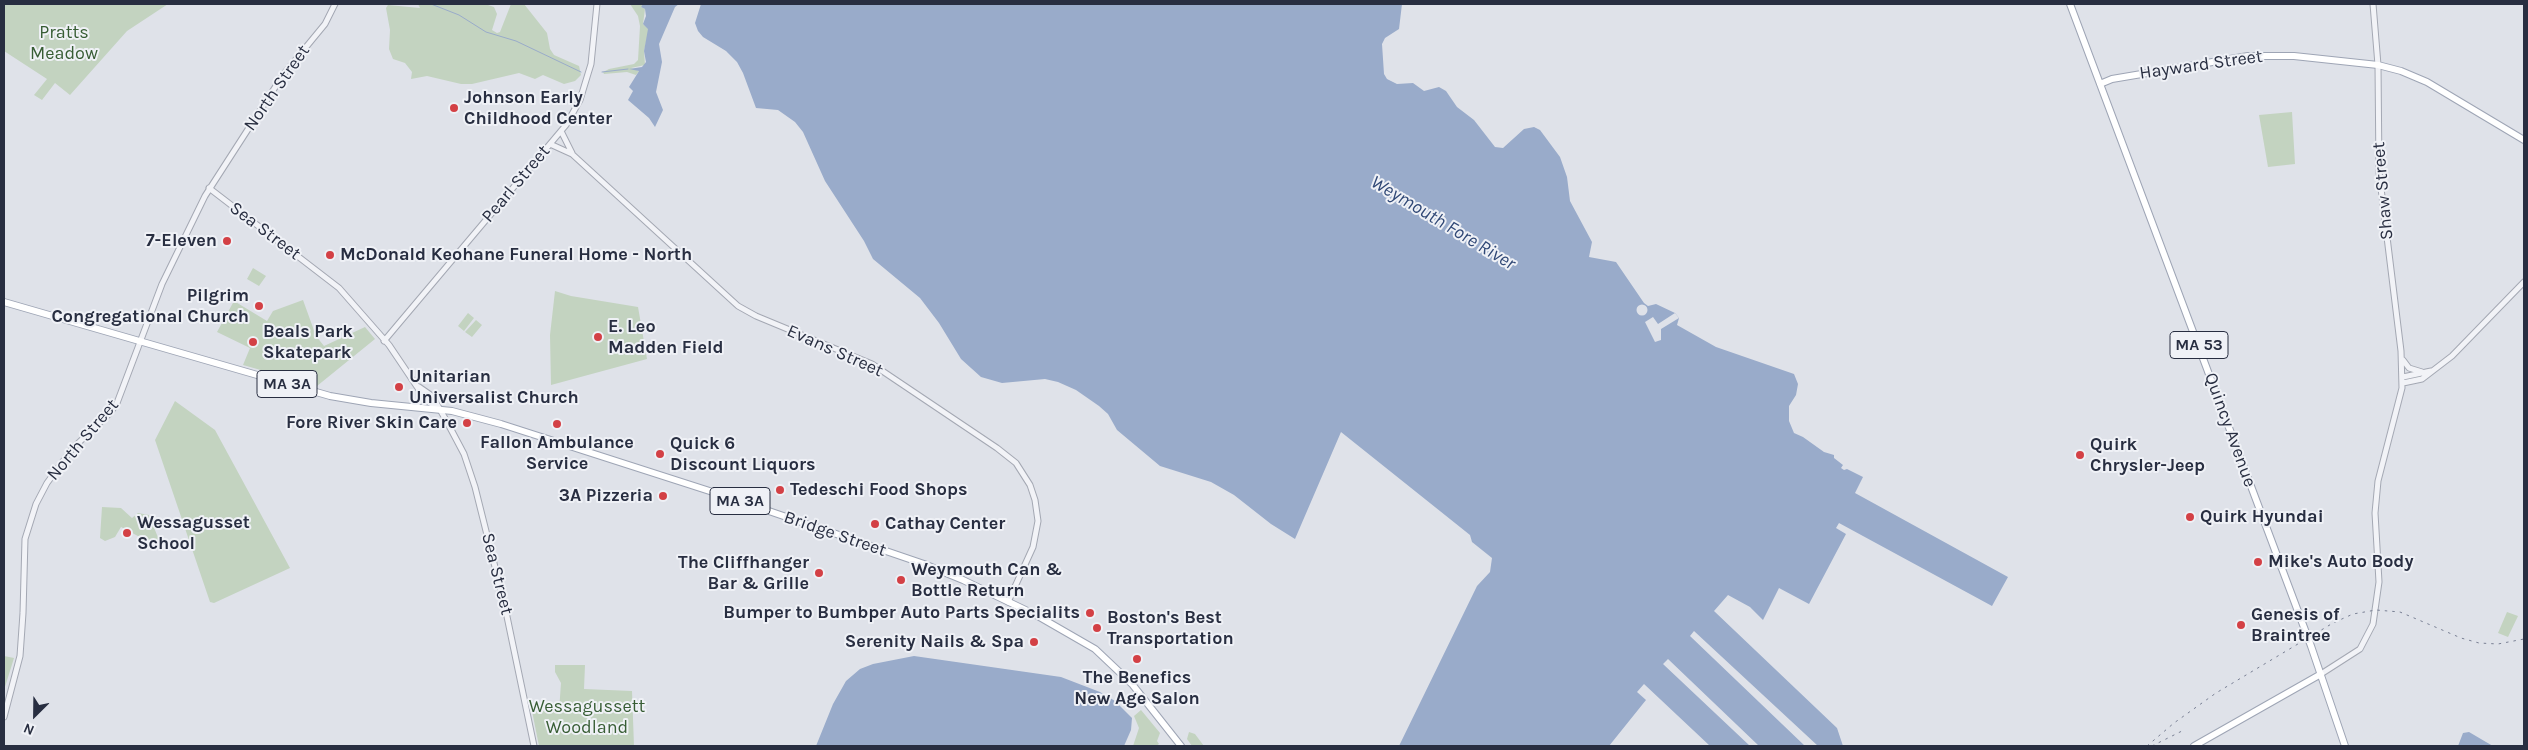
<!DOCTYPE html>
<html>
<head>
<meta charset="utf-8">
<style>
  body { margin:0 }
  #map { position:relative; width:2528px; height:750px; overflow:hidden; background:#dfe2e9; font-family:Karla,sans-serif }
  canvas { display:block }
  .frame { position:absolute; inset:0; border:5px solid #282e41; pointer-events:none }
  .north { position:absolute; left:10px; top:690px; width:50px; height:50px; -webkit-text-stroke:4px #eff1f6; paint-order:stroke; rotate:203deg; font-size:14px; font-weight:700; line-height:20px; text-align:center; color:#282e41 }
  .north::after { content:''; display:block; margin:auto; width:18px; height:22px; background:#282e41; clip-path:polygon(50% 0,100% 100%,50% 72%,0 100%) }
</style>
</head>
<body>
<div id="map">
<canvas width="2528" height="750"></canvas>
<div class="frame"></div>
<div class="north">N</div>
</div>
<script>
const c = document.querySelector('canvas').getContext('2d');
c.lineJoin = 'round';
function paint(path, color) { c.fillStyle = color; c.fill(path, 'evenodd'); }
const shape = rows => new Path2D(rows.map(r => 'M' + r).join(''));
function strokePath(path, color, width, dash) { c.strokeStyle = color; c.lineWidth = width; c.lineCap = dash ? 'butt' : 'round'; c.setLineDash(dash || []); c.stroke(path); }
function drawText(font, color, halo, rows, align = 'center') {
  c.font = font + ' Karla,sans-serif'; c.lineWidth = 4; c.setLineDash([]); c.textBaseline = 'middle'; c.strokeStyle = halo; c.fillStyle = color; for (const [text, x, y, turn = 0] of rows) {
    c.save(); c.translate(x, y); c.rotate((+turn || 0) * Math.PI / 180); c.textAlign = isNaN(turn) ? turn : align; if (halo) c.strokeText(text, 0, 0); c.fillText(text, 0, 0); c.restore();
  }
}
paint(shape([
  [4,4,168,4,127,31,70,95,55,83,42,100,34,95,47,79,4,51],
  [418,4,485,4,494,7,497,14,492,30,497,33,500,32,511,4,524,4,547,33,550,49,554,55,579,66,581,75,575,81,564,84,543,75,535,79,519,73,472,84,461,84,427,76,411,79,412,72,405,63,393,59,389,49,390,30,386,8,388,5,420,8],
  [630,4,643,4,641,7,645,9,643,24,649,29,644,51,645,65,631,68,639,71,636,75,627,72,604,74,603,72,609,69,634,64,638,60,640,26,638,16],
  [2292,112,2295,164,2268,167,2259,115],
  [253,268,266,276,259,286,247,279],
  [555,291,571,296,638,307,647,359,551,385,550,335],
  [303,300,316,336,324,346,365,327,375,339,317,386,243,365,250,348,217,332,234,301,267,321,273,311],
  [468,313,474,318,464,331,458,326],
  [476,320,482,325,472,337,465,332],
  [175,401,215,430,290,568,214,603,210,602,155,440],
  [102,507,121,508,132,518,138,513,149,515,163,550,160,551,151,543,121,527,115,537,105,541,100,538],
  [2507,612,2518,616,2508,637,2498,633],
  [4,656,14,658,4,690],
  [555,665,585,665,584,689,632,691,634,746,539,746,532,711,559,711,561,683,555,672],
  [1141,710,1160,733,1157,741,1159,744,1156,746,1133,746,1139,728,1134,716],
  [1189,732,1195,734,1204,746,1192,746,1187,739]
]), '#c3d3c0');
paint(shape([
  [643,4,679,4,675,7,659,44,662,62,656,92,663,110,655,127,649,118,628,100,633,91,629,87,639,71,629,69,642,67,646,62,644,51,648,29,643,24,646,16,645,9,641,7],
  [701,4,1402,4,1399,29,1385,38,1382,44,1384,74,1387,79,1397,84,1413,83,1424,91,1439,87,1446,91,1457,107,1474,120,1495,147,1503,148,1524,129,1534,127,1540,130,1560,157,1567,177,1570,201,1592,242,1589,257,1616,262,1644,303,1648,306,1656,304,1675,313,1679,318,1677,325,1716,347,1794,374,1798,384,1796,395,1789,406,1789,421,1794,433,1803,437,1824,452,1834,455,1834,458,1843,465,1841,468,1844,470,1847,469,1863,477,1855,493,2008,577,1992,606,1839,523,1836,528,1846,534,1809,604,1779,588,1763,620,1750,607,1728,595,1714,611,1837,728,1843,746,1818,746,1694,631,1690,636,1805,746,1759,746,1668,659,1663,664,1750,746,1710,746,1644,684,1637,692,1646,700,1609,746,1399,746,1477,586,1490,572,1492,558,1472,542,1470,535,1341,432,1295,539,1271,524,1234,495,1211,482,1160,466,1117,430,1108,414,1099,406,1076,390,1058,382,1045,379,1002,383,981,377,961,359,939,323,920,298,873,259,864,241,825,181,803,132,795,122,778,110,756,108,743,73,737,62,726,51,703,37,698,31,695,23],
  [914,656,1061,677,1100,692,1115,701,1132,718,1131,730,1124,746,816,746,833,704,846,681,860,669,873,664],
  [2469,732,2486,742,2493,746,2458,746,2463,733]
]), '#99abca');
paint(shape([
  '1636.5 310a5.5 5.5 0 1 1 11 0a5.5 5.5 0 1 1-11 0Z',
  [1675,313,1679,318,1661,329,1661,340,1655,342,1645,322,1653,317,1658,324]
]), '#dfe2e9');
strokePath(shape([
  [431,4,459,15,486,32,516,41,581,72],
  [602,72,628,69]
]), '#99abca', 1);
const minor = shape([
  [561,131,572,153],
  [550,144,572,154,738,306,756,316,872,364,997,448,1016,463,1030,485,1035,500,1038,521,1033,547,1008,602],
  [209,188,339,288,389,345,426,400,437,408],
  [384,341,566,125,580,100,591,64,597,4],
  [2403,360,2409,368,2422,372],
  [2403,377,2431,371],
  [2403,383,2422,379,2452,356,2524,282],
  [419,387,432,396,446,420,464,454,475,487,505,607,534,746],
  [412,407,419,402,421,394],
  [2321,674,2360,649,2373,624,2379,582,2375,513,2378,481,2402,388,2401,351,2379,172,2378,65,2373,4],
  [4,717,20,656,23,613,25,539,36,504,47,483,72,449,110,413,117,403,162,284,205,196,283,75,325,24,335,4]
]);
const major = shape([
  [2070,4,2311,646,2345,746],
  [2100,84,2112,79,2248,56,2294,56,2378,65,2401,71,2427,82,2524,140],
  [4,302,330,396,371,403,452,411,501,424,722,495,924,564,963,580,1036,615,1095,649,1132,684,1181,746],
  [2194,746,2321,674]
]);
strokePath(minor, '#a4a8b3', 7);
strokePath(major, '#9ea5b5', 8);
strokePath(minor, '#f2f3f7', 5);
strokePath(major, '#fff', 6);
strokePath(shape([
  [2147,746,2174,723,2216,693,2333,623,2353,614,2376,610,2400,612,2461,638,2479,643,2498,644,2524,639],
  [2152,746,2182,731]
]), '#787f93', 1, [2.5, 5]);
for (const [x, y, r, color] of [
  [454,108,5,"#d34045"],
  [227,241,5,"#d34045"],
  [330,255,5,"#d34045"],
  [259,306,5,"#d34045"],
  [598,337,5,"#d34045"],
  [253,342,5,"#d34045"],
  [399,387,5,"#d34045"],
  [467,423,5,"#d34045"],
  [557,424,5,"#d34045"],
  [660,454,5,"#d34045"],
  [2080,455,5,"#d34045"],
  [780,490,5,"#d34045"],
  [663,496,5,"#d34045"],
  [2190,517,5,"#d34045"],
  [875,524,5,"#d34045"],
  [127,533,5,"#d34045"],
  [2258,562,5,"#d34045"],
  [819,573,5,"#d34045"],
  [901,580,5,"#d34045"],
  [1090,613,5,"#d34045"],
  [2241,625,5,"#d34045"],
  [1097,628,5,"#d34045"],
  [1034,642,5,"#d34045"],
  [1137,659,5,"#d34045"]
]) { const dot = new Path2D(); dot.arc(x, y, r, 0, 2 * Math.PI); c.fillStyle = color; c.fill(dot); strokePath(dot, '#eff1f6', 2); }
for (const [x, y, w] of [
  [2199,345,58],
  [287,384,60],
  [740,501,60]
]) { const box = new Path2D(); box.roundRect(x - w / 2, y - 13.5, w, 27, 4); c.fillStyle = '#eff1f6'; c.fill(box); strokePath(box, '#282e41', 1); }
drawText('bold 16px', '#282e41', null, [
  ["MA 53",2199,345],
  ["MA 3A",287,384],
  ["MA 3A",740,501]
]);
drawText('18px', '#375d34', '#eff1f6', [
  ["Pratts",64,33],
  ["Meadow",64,54],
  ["Wessagussett",587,707],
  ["Woodland",587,728]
]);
drawText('18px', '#282e41', '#eff1f6', [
  ["Hayward Street",2201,65,-8],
  ["North Street",277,88,-55],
  ["Pearl Street",516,184,-50],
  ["Shaw Street",2383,191,-95],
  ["Sea Street",265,231,37],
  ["Evans Street",835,351,24],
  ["Quincy Avenue",2230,430,70],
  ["North Street",83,440,-50],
  ["Bridge Street",835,534,19],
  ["Sea Street",497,574,76]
]);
drawText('bold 18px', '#282e41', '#eff1f6', [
  ["Johnson Early",464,98],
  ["Childhood Center",464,119],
  ["7-Eleven",217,241,"right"],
  ["McDonald Keohane Funeral Home - North",340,255],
  ["Pilgrim",249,296,"right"],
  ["Congregational Church",249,317,"right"],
  ["E. Leo",608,327],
  ["Madden Field",608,348],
  ["Beals Park",263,332],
  ["Skatepark",263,353],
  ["Unitarian",409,377],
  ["Universalist Church",409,398],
  ["Fore River Skin Care",457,423,"right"],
  ["Fallon Ambulance",557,443,"center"],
  ["Service",557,464,"center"],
  ["Quick 6",670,444],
  ["Discount Liquors",670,465],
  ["Quirk",2090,445],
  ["Chrysler-Jeep",2090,466],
  ["Tedeschi Food Shops",790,490],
  ["3A Pizzeria",653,496,"right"],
  ["Quirk Hyundai",2200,517],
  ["Wessagusset",137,523],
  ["School",137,544],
  ["Cathay Center",885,524],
  ["Mike's Auto Body",2268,562],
  ["The Cliffhanger",809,563,"right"],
  ["Bar & Grille",809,584,"right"],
  ["Weymouth Can &",911,570],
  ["Bottle Return",911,591],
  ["Bumper to Bumbper Auto Parts Specialits",1080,613,"right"],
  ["Genesis of",2251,615],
  ["Braintree",2251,636],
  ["Boston's Best",1107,618],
  ["Transportation",1107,639],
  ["Serenity Nails & Spa",1024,642,"right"],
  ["The Benefics",1137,678,"center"],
  ["New Age Salon",1137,699,"center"]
], 'left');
drawText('italic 19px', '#304876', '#eff1f6', [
  ["Weymouth Fore River",1443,223,31]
]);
</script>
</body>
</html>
